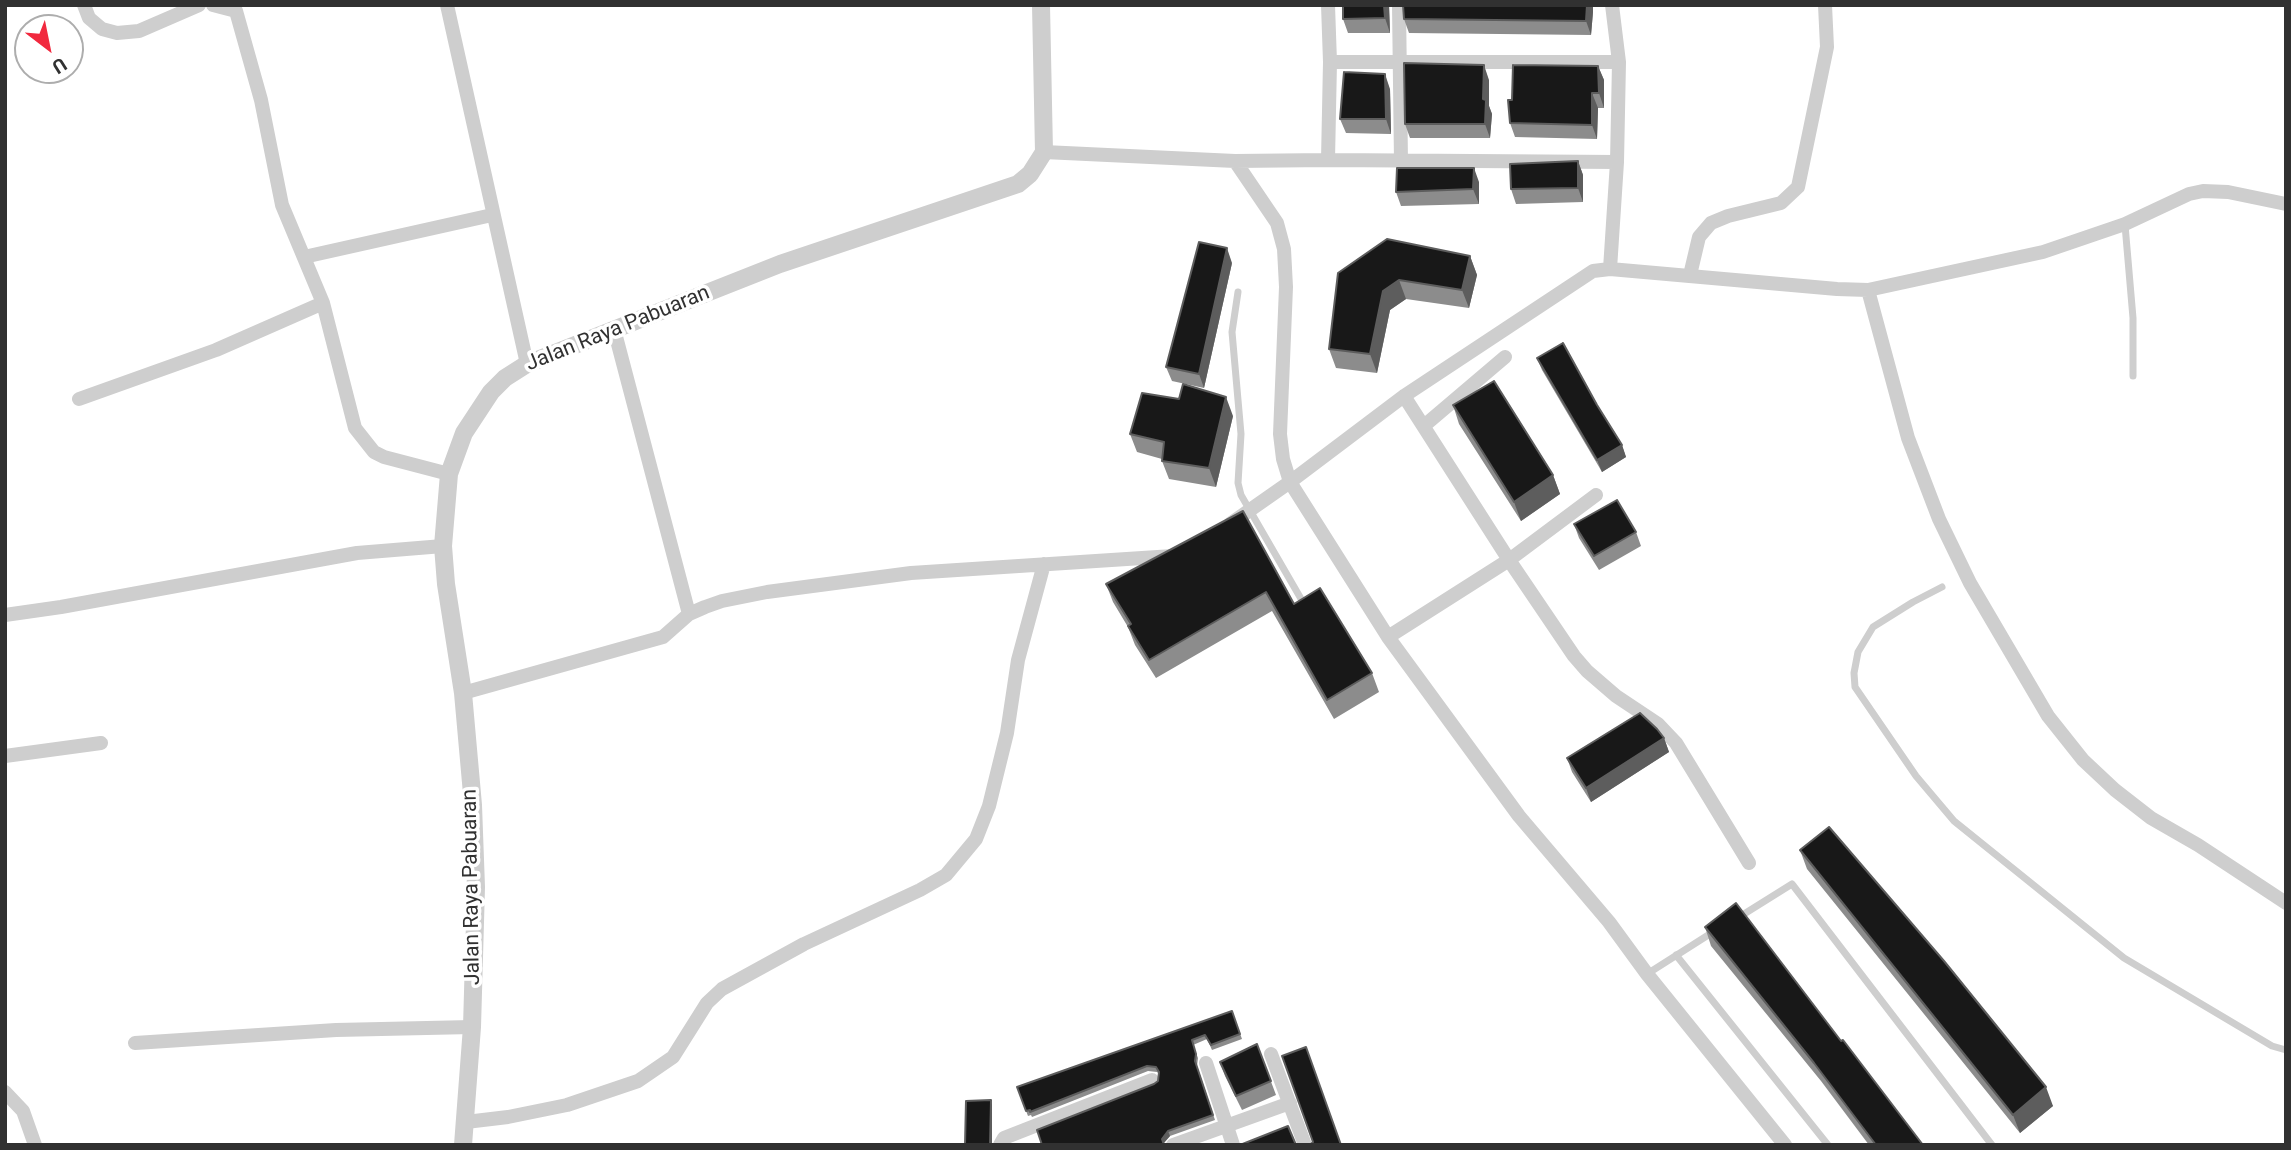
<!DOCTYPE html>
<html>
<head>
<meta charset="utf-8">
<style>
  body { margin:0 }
  #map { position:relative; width:2291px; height:1150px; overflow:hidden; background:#fff; font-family:Roboto,sans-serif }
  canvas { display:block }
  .frame { position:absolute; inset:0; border:7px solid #313131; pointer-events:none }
  .north { position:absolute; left:14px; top:14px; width:70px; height:70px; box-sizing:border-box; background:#fff; border:2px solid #adadad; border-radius:50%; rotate:148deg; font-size:19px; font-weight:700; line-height:28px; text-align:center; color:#313131 }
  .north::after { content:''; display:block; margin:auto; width:24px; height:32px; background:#f1293e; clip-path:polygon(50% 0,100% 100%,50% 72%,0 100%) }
</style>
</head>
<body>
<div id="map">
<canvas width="2291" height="1150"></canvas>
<div class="frame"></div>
<div class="north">U</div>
</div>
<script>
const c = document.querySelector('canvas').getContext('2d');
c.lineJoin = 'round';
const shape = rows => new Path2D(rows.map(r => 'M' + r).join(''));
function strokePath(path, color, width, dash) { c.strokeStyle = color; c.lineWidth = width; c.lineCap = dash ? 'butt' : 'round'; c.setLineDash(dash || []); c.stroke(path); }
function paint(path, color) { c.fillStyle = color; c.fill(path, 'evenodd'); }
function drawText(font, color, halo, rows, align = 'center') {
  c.font = font + ' Roboto,sans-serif'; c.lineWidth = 7; c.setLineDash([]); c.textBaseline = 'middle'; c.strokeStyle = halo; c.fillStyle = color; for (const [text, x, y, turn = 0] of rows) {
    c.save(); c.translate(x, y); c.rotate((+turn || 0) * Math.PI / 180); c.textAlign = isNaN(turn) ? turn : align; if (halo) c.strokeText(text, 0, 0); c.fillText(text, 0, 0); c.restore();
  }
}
strokePath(shape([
  [2125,225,2133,318,2133,376],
  [1238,292,1232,332,1241,434,1238,483,1241,495,1304,604],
  [1942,587,1913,602,1873,627,1858,652,1854,673,1855,687,1916,776,1954,821,2124,958,2272,1046,2286,1050],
  [1736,919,1792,884,1992,1145],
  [1676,955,1828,1145],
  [1647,974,1713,932]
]), '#cecece', 7);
strokePath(shape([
  [84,5,89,18,102,29,117,33,139,31,199,5],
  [213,5,236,11,261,100,282,205,323,303,355,428,374,452,384,457,449,474],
  [447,5,527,364],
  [1328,5,1330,62],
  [1399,5,1401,162],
  [1619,62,1330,62,1328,160,1235,161,1277,223,1284,249,1286,287,1280,434,1283,459,1290,482,1388,637,1519,816,1609,922,1647,974,1785,1145],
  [1044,152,1235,161],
  [1328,160,1617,162],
  [304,257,492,215],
  [1610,269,1617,162,1619,62,1612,5],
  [1690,275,1699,237,1711,223,1728,216,1781,203,1798,187,1827,47,1825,5],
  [1868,290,1908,438,1939,519,1970,583,2048,716,2083,760,2115,790,2151,818,2198,845,2286,903],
  [614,329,689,614],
  [1404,396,1509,560,1596,495],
  [79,399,216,350,323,303],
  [1425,425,1505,357],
  [1230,524,1290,482,1404,396,1593,271,1610,269,1837,289,1868,290,2043,252,2125,224,2189,194,2203,191,2228,192,2286,204],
  [5,615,61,607,357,553,443,546],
  [1388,637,1509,560,1574,656,1587,671,1616,696,1658,724,1676,743,1749,863],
  [463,693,663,637,689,614,705,607,722,601,767,592,911,573,1173,556],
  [5,756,101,743],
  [135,1043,336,1030,472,1027],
  [1271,1054,1305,1145],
  [1206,1063,1233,1145],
  [5,1092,23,1111,35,1145],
  [466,1122,508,1117,567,1105,638,1081,673,1057,707,1003,722,989,804,944,920,890,946,875,976,839,989,806,1007,733,1018,660,1044,564],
  [1000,1145,1004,1138,1152,1080],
  [1173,1145,1290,1103]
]), '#cecece', 14);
strokePath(shape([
  [463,1145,472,1027,476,887,473,805,463,693,446,584,443,546,449,474,464,433,491,392,505,378,527,364,780,264,1018,184,1030,174,1044,152,1041,5]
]), '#cecece', 18);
paint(shape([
  [1389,5,1390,33,1348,33,1343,19],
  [1403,5,1593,5,1593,12,1591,35,1409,33,1404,19],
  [1598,66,1604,80,1604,108,1598,108,1597,139,1515,137,1510,123,1512,100],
  [1489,80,1489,106,1492,114,1490,138,1410,138,1405,124],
  [1390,89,1391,134,1346,133,1340,119],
  [1578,161,1583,175,1583,202,1516,204,1511,189],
  [1479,182,1479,204,1401,206,1396,192],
  [1387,239,1470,256,1477,275,1469,308,1406,299,1390,310,1377,373,1336,368,1329,349],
  [1232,263,1204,388,1172,381,1166,367],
  [1537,358,1597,405,1622,445,1626,457,1602,472,1542,370],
  [1453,405,1553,475,1560,494,1521,521,1459,424],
  [1233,416,1216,487,1169,479,1162,461,1162,459,1137,452,1130,434],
  [1243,511,1294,604,1372,673,1379,692,1334,719,1272,611,1156,678,1135,645,1128,627,1113,602,1106,584],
  [1574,524,1636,532,1641,546,1599,570,1579,538],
  [1664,738,1669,752,1591,802,1572,772,1567,758],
  [1800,850,2053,1106,2020,1133,1807,869],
  [1705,927,1841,1041,1923,1145,1869,1145,1821,1081,1711,946],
  [1232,1011,1242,1039,1212,1050,1207,1039,1193,1045,1198,1058,1197,1066,1215,1120,1170,1136,1163,1144,1154,1084,1158,1081,1159,1074,1157,1072,1148,1071,1032,1117,1031,1115,1028,1116,1017,1087],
  [1257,1044,1276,1095,1242,1110,1225,1076,1220,1062]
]), '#8c8c8c');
paint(shape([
  [1384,5,1389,5,1390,33,1385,18],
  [1587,5,1593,5,1593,12,1591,35,1586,21],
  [1484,65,1489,80,1489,106,1492,114,1490,138,1485,124,1483,99],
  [1598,66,1604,80,1604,108,1599,93],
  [1385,74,1390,89,1391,134,1386,119],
  [1592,93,1598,108,1597,139,1592,125],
  [1578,161,1583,175,1583,202,1578,188],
  [1474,168,1479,182,1479,204,1473,189],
  [1227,248,1232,263,1204,388,1199,374],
  [1470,256,1477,275,1469,308,1462,290],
  [1399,280,1406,299,1390,310,1377,373,1370,354,1383,291],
  [1226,397,1233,416,1216,487,1209,468],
  [1622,445,1626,457,1602,472,1597,460],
  [1553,475,1560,494,1521,521,1514,502],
  [1664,738,1669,752,1591,802,1586,788],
  [2046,1087,2053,1106,2020,1133,2013,1115],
  [991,1100,992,1105,992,1145,990,1145],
  [1168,1131,1170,1136,1163,1144,1162,1139]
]), '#5d5d5d');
const building = shape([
  [1343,5,1384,5,1385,18,1343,19,1343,5],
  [1403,5,1587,5,1586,21,1404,19,1403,5],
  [1404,63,1484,65,1483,99,1486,100,1485,124,1405,124,1404,63],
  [1513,65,1598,66,1599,93,1592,93,1592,125,1510,123,1508,100,1512,100,1513,65],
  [1344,72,1385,74,1386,119,1340,119,1344,72],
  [1578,161,1578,188,1511,189,1510,164,1578,161],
  [1397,168,1474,168,1473,189,1396,192,1397,168],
  [1387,239,1470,256,1462,290,1399,280,1383,291,1370,354,1329,349,1338,273,1387,239],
  [1199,242,1227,248,1199,374,1166,367,1199,242],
  [1563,343,1597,405,1622,445,1597,460,1537,358,1563,343],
  [1494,381,1553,475,1514,502,1453,405,1494,381],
  [1183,384,1226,397,1209,468,1162,461,1164,442,1130,434,1142,393,1179,399,1183,384],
  [1617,500,1636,532,1594,556,1574,524,1617,500],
  [1243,511,1294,604,1320,588,1372,673,1327,700,1266,592,1149,660,1128,626,1131,624,1106,584,1243,511],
  [1640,713,1657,729,1664,738,1586,788,1567,758,1640,713],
  [1829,827,1944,961,2046,1087,2013,1115,1800,850,1829,827],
  [1736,903,1841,1041,1843,1040,1923,1145,1876,1145,1814,1063,1705,927,1736,903],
  [1232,1011,1240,1034,1211,1045,1205,1035,1192,1040,1196,1054,1195,1061,1213,1115,1168,1131,1162,1139,1164,1145,1042,1145,1037,1130,1154,1084,1158,1081,1159,1072,1156,1067,1147,1066,1030,1112,1030,1110,1026,1111,1017,1087,1232,1011],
  [1257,1044,1271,1081,1236,1096,1220,1062,1257,1044],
  [1306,1047,1341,1145,1310,1145,1313,1142,1282,1056,1306,1047],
  [991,1100,990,1145,965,1145,966,1101,991,1100],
  [1288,1126,1296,1145,1239,1145,1240,1145,1288,1126]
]);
paint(building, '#181818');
strokePath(building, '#5d5d5d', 2);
drawText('21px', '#313131', '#fff', [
  ["Jalan Raya Pabuaran",618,329,-22],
  ["Jalan Raya Pabuaran",472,887,-91]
]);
</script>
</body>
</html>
